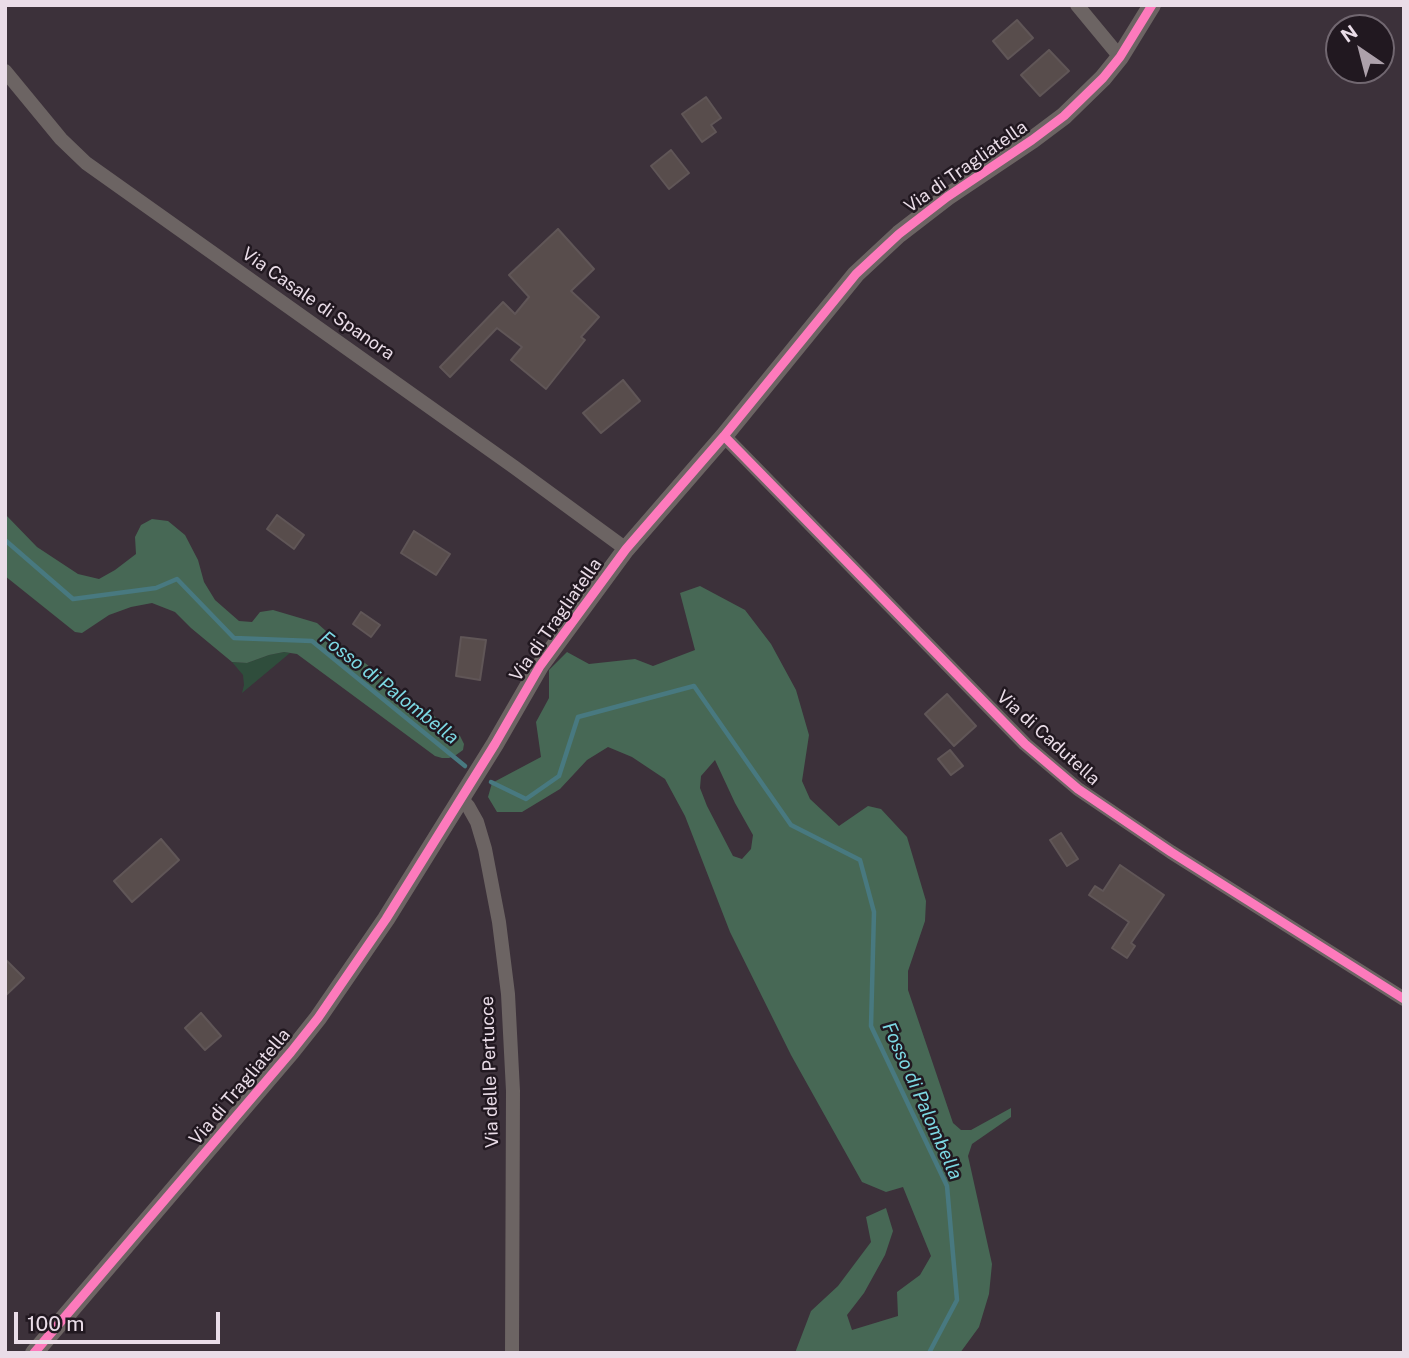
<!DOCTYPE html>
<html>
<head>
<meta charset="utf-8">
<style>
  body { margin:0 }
  #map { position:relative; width:1409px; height:1358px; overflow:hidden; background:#3c313a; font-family:"Public Sans",sans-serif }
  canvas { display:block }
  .frame { position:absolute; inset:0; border:7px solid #eadde8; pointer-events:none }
  .north { position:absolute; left:1325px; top:14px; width:70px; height:70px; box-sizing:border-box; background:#211820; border:2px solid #716770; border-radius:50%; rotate:325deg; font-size:19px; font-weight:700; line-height:28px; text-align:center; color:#eadde8 }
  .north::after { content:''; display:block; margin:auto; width:24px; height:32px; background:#ada1ab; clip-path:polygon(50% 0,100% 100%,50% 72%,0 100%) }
  .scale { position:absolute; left:14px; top:1312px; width:206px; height:32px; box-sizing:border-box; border:4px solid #eadde8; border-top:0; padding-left:9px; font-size:21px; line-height:24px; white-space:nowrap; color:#eadde8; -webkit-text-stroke:5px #211820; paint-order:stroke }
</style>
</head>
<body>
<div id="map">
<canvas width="1409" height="1358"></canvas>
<div class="frame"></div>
<div class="north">N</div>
<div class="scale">100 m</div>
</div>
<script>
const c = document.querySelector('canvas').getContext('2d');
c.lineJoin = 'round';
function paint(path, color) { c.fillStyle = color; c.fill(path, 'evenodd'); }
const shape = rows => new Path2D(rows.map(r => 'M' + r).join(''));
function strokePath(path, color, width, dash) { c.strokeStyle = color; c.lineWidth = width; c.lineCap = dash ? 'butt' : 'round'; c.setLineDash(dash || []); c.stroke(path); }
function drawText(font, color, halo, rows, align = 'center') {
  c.font = font + ' "Public Sans",sans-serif'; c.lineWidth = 5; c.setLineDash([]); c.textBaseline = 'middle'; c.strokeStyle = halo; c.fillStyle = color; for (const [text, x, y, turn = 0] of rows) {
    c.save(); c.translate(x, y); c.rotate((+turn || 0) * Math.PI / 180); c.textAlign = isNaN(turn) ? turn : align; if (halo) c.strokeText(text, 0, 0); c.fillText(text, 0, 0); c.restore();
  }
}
paint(shape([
  [284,652,290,653,242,693,244,685,243,675,232,662,247,663,269,655]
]), '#2f4d3c');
paint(shape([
  [5,514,37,547,78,574,99,579,115,570,136,554,135,537,141,525,152,519,168,521,185,535,198,560,204,582,215,600,239,621,252,622,260,612,273,610,317,623,344,647,460,736,464,744,463,750,456,755,449,758,442,758,435,756,297,654,284,652,269,655,247,663,232,662,191,628,175,612,152,603,131,607,109,615,82,633,75,632,5,576],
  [700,586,745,610,771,644,796,690,809,735,802,781,810,799,839,826,868,806,881,809,907,837,926,901,925,921,908,971,908,990,953,1123,961,1130,971,1130,1011,1108,1011,1117,972,1144,968,1156,992,1264,989,1294,979,1327,960,1353,795,1353,811,1311,838,1286,871,1242,866,1217,886,1208,893,1231,885,1255,864,1293,847,1315,852,1330,898,1316,897,1292,920,1275,931,1256,903,1187,886,1192,862,1182,791,1055,730,932,685,816,665,779,632,757,608,747,587,760,560,789,522,812,497,812,488,797,492,783,541,757,536,722,549,698,549,670,567,652,589,664,635,659,653,666,695,650,680,593],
  [715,760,735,803,753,835,751,849,742,859,733,856,707,806,700,788,701,776]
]), '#476855');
strokePath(shape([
  [5,540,73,599,156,588,177,579,234,638,312,641,465,766],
  [491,782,526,799,559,776,578,717,694,686,791,825,860,860,874,912,871,1026,947,1186,957,1300,929,1353]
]), '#487980', 4.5);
const building = shape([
  [1017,20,1033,38,1008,59,993,41,1017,20],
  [1049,50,1069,71,1040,96,1021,75,1049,50],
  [706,97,721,118,711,125,716,132,702,142,682,114,706,97],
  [671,150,689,173,669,189,651,166,671,150],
  [558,229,594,269,571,291,599,317,581,337,585,340,546,389,511,360,522,347,497,328,450,377,440,367,503,302,515,314,529,297,509,275,558,229],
  [623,380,640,401,601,433,583,413,623,380],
  [277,515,304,535,294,549,267,529,277,515],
  [414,531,450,554,436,575,401,553,414,531],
  [361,612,380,625,371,637,353,624,361,612],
  [461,637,486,640,480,680,456,676,461,637],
  [947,694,976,726,954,746,925,714,947,694],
  [950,750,963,766,951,775,938,759,950,750],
  [1061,833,1078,859,1067,866,1050,840,1061,833],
  [161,839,179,860,132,902,114,881,161,839],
  [1120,865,1164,895,1131,943,1135,946,1127,958,1112,948,1129,922,1089,895,1095,886,1103,891,1120,865],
  [5,959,24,978,5,996,5,959],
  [201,1013,221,1036,205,1050,185,1028,201,1013]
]);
paint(building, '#584d4c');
strokePath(building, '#605657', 2);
strokePath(shape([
  [1077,5,1120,57],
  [5,71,61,139,86,163,514,467,626,549],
  [724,436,1025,744,1078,789,1171,852,1404,999],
  [461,798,468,806,477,822,485,849,499,922,508,994,513,1091,512,1353]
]), '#6c6463', 14);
strokePath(shape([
  [34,1353,291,1052,318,1018,386,919,495,744,540,666,626,549,724,436,856,274,899,234,947,197,1032,140,1064,116,1103,78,1120,57,1152,5]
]), '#6c6463', 18);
strokePath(shape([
  [724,436,1025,744,1078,789,1171,852,1404,999],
  [34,1353,291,1052,318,1018,386,919,495,744,540,666,626,549,724,436,856,274,899,234,947,197,1032,140,1064,116,1103,78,1120,57,1152,5]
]), '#fd7abc', 9);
drawText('18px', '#eadde8', '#211820', [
  ["Via di Tragliatella",966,167,-35],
  ["Via Casale di Spanora",318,304,35],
  ["Via di Tragliatella",556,620,-55],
  ["Via di Cadutella",1048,738,42],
  ["Via delle Pertucce",490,1072,-92],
  ["Via di Tragliatella",240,1087,-50]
]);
drawText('italic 19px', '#7cd8e3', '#211820', [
  ["Fosso di Palombella",389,688,38],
  ["Fosso di Palombella",922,1101,66]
]);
</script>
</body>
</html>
